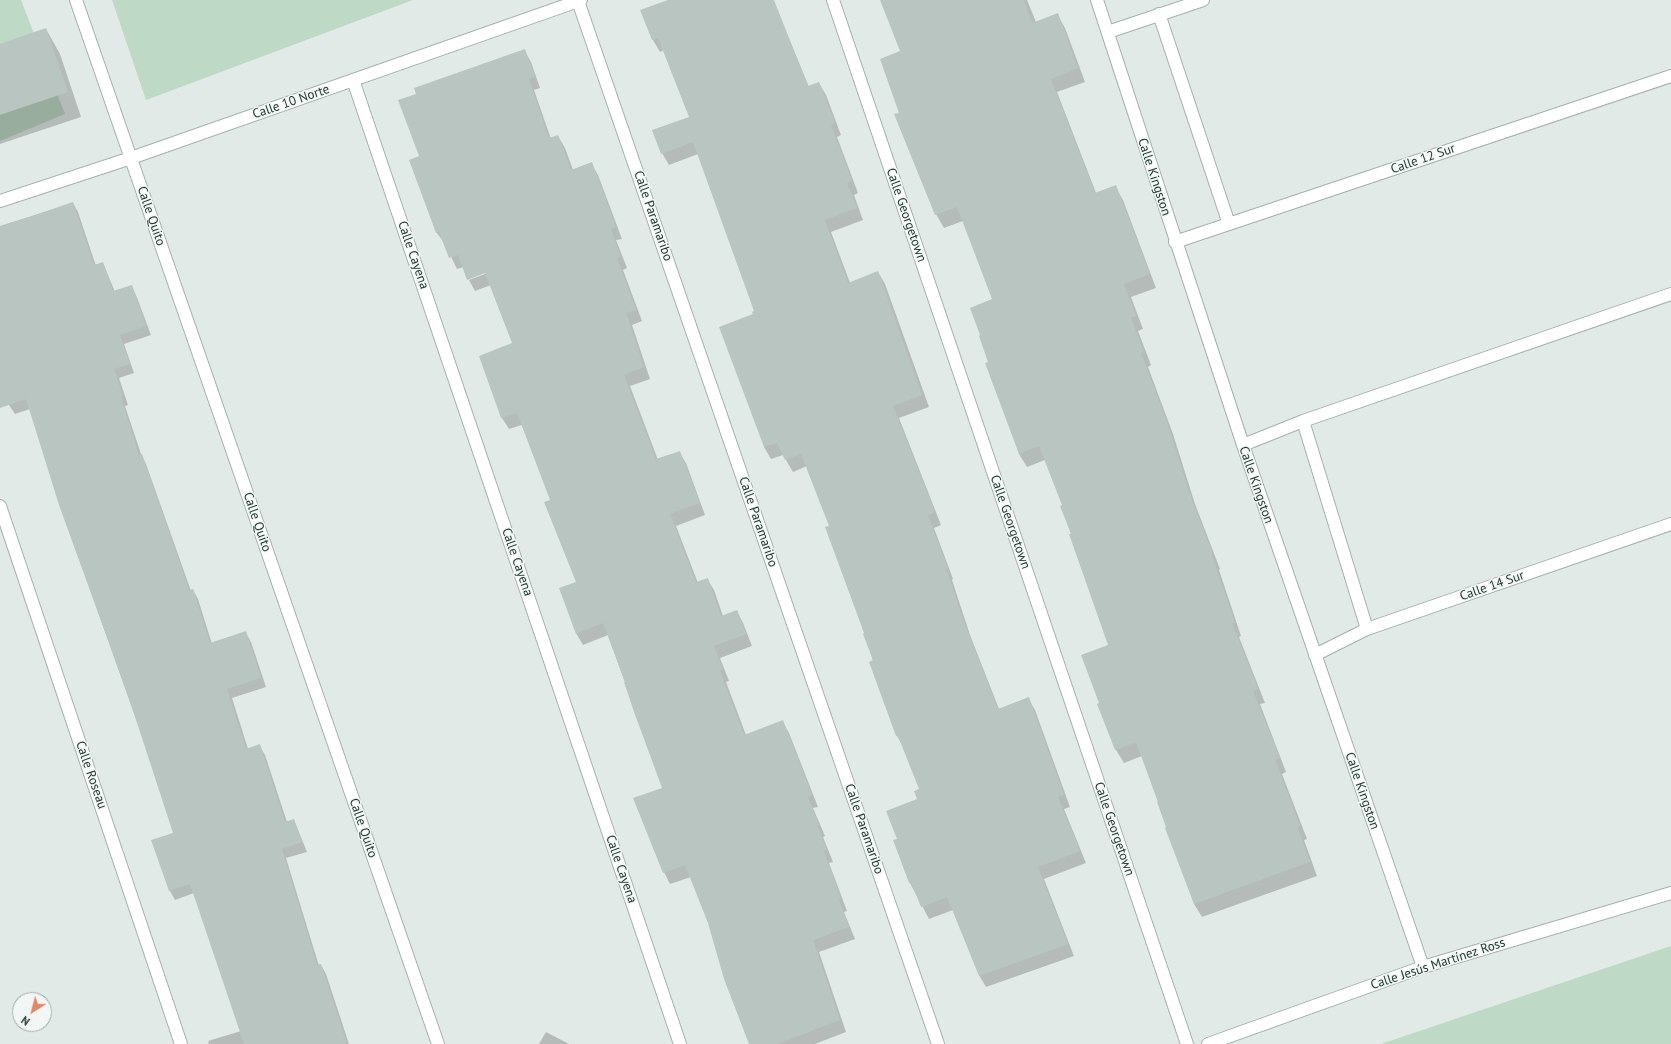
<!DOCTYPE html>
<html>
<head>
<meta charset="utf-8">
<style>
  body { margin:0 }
  #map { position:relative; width:1671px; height:1044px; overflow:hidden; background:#e2eae7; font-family:"PT Sans",sans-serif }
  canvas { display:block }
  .north { position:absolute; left:12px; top:992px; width:40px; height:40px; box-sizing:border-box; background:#f2f7f5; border:1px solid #a0aba7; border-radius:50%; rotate:216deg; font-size:11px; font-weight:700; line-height:16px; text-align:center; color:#243933 }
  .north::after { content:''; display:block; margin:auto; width:14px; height:18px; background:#e0876a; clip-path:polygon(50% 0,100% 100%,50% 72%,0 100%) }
</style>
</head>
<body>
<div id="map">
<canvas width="1671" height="1044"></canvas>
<div class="north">N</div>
</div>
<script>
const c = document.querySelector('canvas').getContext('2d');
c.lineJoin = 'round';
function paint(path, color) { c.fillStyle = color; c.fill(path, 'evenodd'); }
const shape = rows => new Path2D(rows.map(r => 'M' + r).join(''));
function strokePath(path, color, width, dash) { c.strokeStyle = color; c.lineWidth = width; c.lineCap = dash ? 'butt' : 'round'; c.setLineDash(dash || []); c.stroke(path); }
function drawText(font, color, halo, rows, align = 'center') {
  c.font = font + ' "PT Sans",sans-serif'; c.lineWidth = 3; c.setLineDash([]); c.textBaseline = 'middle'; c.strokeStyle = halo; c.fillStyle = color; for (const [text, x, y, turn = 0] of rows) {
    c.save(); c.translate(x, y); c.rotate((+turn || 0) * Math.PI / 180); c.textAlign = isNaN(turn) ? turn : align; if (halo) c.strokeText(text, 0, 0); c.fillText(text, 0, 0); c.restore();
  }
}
paint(shape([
  [0,0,21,0,65,114,0,141],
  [112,0,413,0,146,100],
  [1671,945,1671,1044,1381,1044,1671,946]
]), '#bed9c5');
paint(shape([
  [671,0,757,0,783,29,790,41,809,87,819,83,826,95,841,135,837,137,858,193,854,195,863,220,831,232,850,283,878,272,885,284,929,407,899,418,941,525,934,528,953,579,952,580,970,635,999,709,1028,698,1035,710,1070,807,1064,809,1086,863,1044,879,1074,956,986,987,979,975,953,910,929,919,910,883,894,841,898,840,918,800,920,789,904,748,897,736,830,526,807,466,793,472,783,455,771,459,764,447,754,315,756,311,698,154,669,165,662,153,690,117,664,50,660,52,653,40,642,11],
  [881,0,1027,0,1036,22,1057,14,1065,28,1085,82,1057,92,1096,193,1115,186,1123,200,1156,288,1131,297,1143,329,1138,331,1151,365,1148,367,1173,434,1195,504,1220,569,1219,570,1241,636,1239,637,1265,703,1260,704,1286,772,1282,774,1307,839,1304,840,1317,876,1202,917,1194,904,1142,756,1124,763,1116,750,1098,705,1100,704,1109,646,1063,506,1045,460,1027,467,1019,454,989,362,994,300,963,221,944,228,936,214,900,113,901,52],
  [46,29,60,54,81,117,0,144,0,45],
  [524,50,531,62,540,88,534,90,551,139,558,136,565,148,573,170,591,163,598,175,622,239,616,240,627,268,623,270,642,321,632,325,650,379,630,386,658,460,679,452,686,463,705,515,676,526,698,583,707,579,714,590,723,616,737,611,743,623,752,646,720,658,729,681,726,682,746,735,782,721,789,733,818,807,813,808,825,836,823,837,833,862,829,863,847,911,844,912,855,939,819,952,846,1032,815,1044,750,1044,709,923,691,877,670,884,664,872,663,788,608,635,583,645,576,633,577,583,551,500,522,425,509,429,502,418,490,386,514,344,491,285,475,291,469,280,490,272,490,270,469,278,469,280,464,267,457,269,445,244,437,233,410,161,421,157],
  [73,203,78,212,96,266,103,263,115,292,131,286,136,295,151,335,124,344,134,373,119,378,128,405,125,406,141,454,146,464,191,591,193,590,198,599,212,644,246,633,251,642,266,687,232,698,248,749,259,745,265,755,287,822,294,820,307,852,286,858,319,966,321,965,326,974,349,1044,209,1044,208,1041,241,1031,194,893,175,900,170,891,174,834,148,753,60,505,30,409,15,414,9,405,0,377,0,226],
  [546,1032,569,1044,539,1044]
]), '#0003');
paint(shape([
  [668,0,774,0,808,86,819,82,835,123,831,125,852,181,847,183,857,208,825,220,848,283,878,271,922,395,893,406,935,512,928,515,947,567,946,568,964,622,998,709,1029,697,1064,795,1058,797,1080,851,1038,867,1068,944,979,976,947,897,921,907,911,882,909,883,893,840,897,839,886,811,917,799,914,791,919,789,898,736,896,736,869,662,873,660,863,634,864,633,825,527,829,526,801,454,785,460,777,443,764,447,719,327,753,314,752,312,754,311,693,142,661,154,652,130,689,117,658,38,652,40,640,10],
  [880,0,1024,0,1032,23,1058,13,1078,68,1051,79,1095,193,1116,185,1150,274,1124,284,1136,316,1131,318,1144,352,1141,353,1166,419,1188,489,1213,555,1212,556,1235,623,1232,623,1258,689,1253,691,1280,758,1275,760,1300,826,1297,827,1310,862,1194,904,1165,828,1166,827,1157,802,1158,802,1136,742,1115,750,1097,704,1099,703,1081,655,1108,645,1069,534,1071,534,1060,506,1062,505,1039,446,1019,454,985,363,988,362,979,336,980,335,970,308,992,299,957,207,935,215,894,114,899,113,880,59,900,51],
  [46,28,68,92,0,115,0,44],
  [525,49,535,77,529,79,549,138,558,135,571,170,592,162,616,227,611,229,621,257,617,258,636,310,626,313,644,367,624,375,656,459,680,451,700,503,670,514,696,582,708,578,721,616,737,610,746,634,714,646,723,670,720,671,744,735,783,720,812,795,808,797,819,825,817,825,827,850,824,851,841,899,839,900,849,927,813,940,840,1020,777,1044,749,1044,724,979,708,923,685,865,663,873,633,798,662,788,633,709,624,682,625,682,603,623,576,634,559,588,576,582,544,502,550,500,517,413,501,418,479,356,512,343,485,273,467,280,458,255,449,258,439,232,436,233,409,160,419,156,398,100,416,94,414,88],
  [73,202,94,265,103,262,113,291,132,285,146,326,120,335,130,364,114,369,123,396,121,397,139,455,142,454,189,590,193,589,210,643,246,631,261,678,227,689,246,749,260,744,285,822,294,819,302,842,282,849,317,965,321,964,347,1044,244,1044,190,884,169,891,151,840,173,833,128,695,59,505,26,399,0,408,0,227]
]), '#b8c5c0');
const minor = shape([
  [76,0,438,1044],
  [833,0,1187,1044],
  [1097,0,1243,445,1423,967],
  [578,1,938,1044],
  [1159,14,1229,224],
  [1108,32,1203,0],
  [353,80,680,1044],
  [0,201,131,158,581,0],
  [1175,242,1671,76],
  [1303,421,1367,629],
  [1243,445,1303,421,1671,294],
  [0,506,181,1044],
  [1315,655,1367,629,1671,524],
  [1208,1044,1423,967,1671,893]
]);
strokePath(minor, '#a5b1ad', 14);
strokePath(minor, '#fff', 12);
drawText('13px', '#243933', '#f2f7f5', [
  ["Calle 10 Norte",291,102,-19],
  ["Calle 12 Sur",1423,159,-19],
  ["Calle Kingston",1154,177,72],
  ["Calle Georgetown",906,215,71],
  ["Calle Quito",151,216,71],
  ["Calle Paramaribo",653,216,71],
  ["Calle Cayena",413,255,71],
  ["Calle Kingston",1256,485,71],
  ["Calle Quito",257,522,71],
  ["Calle Paramaribo",758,522,71],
  ["Calle Georgetown",1010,522,71],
  ["Calle Cayena",517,562,71],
  ["Calle 14 Sur",1492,586,-19],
  ["Calle Roseau",91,775,71],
  ["Calle Kingston",1362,791,71],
  ["Calle Quito",363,828,71],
  ["Calle Paramaribo",864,829,71],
  ["Calle Georgetown",1114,829,71],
  ["Calle Cayena",621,869,71],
  ["Calle Jesús Martínez Ross",1438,964,-18]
]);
</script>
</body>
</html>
